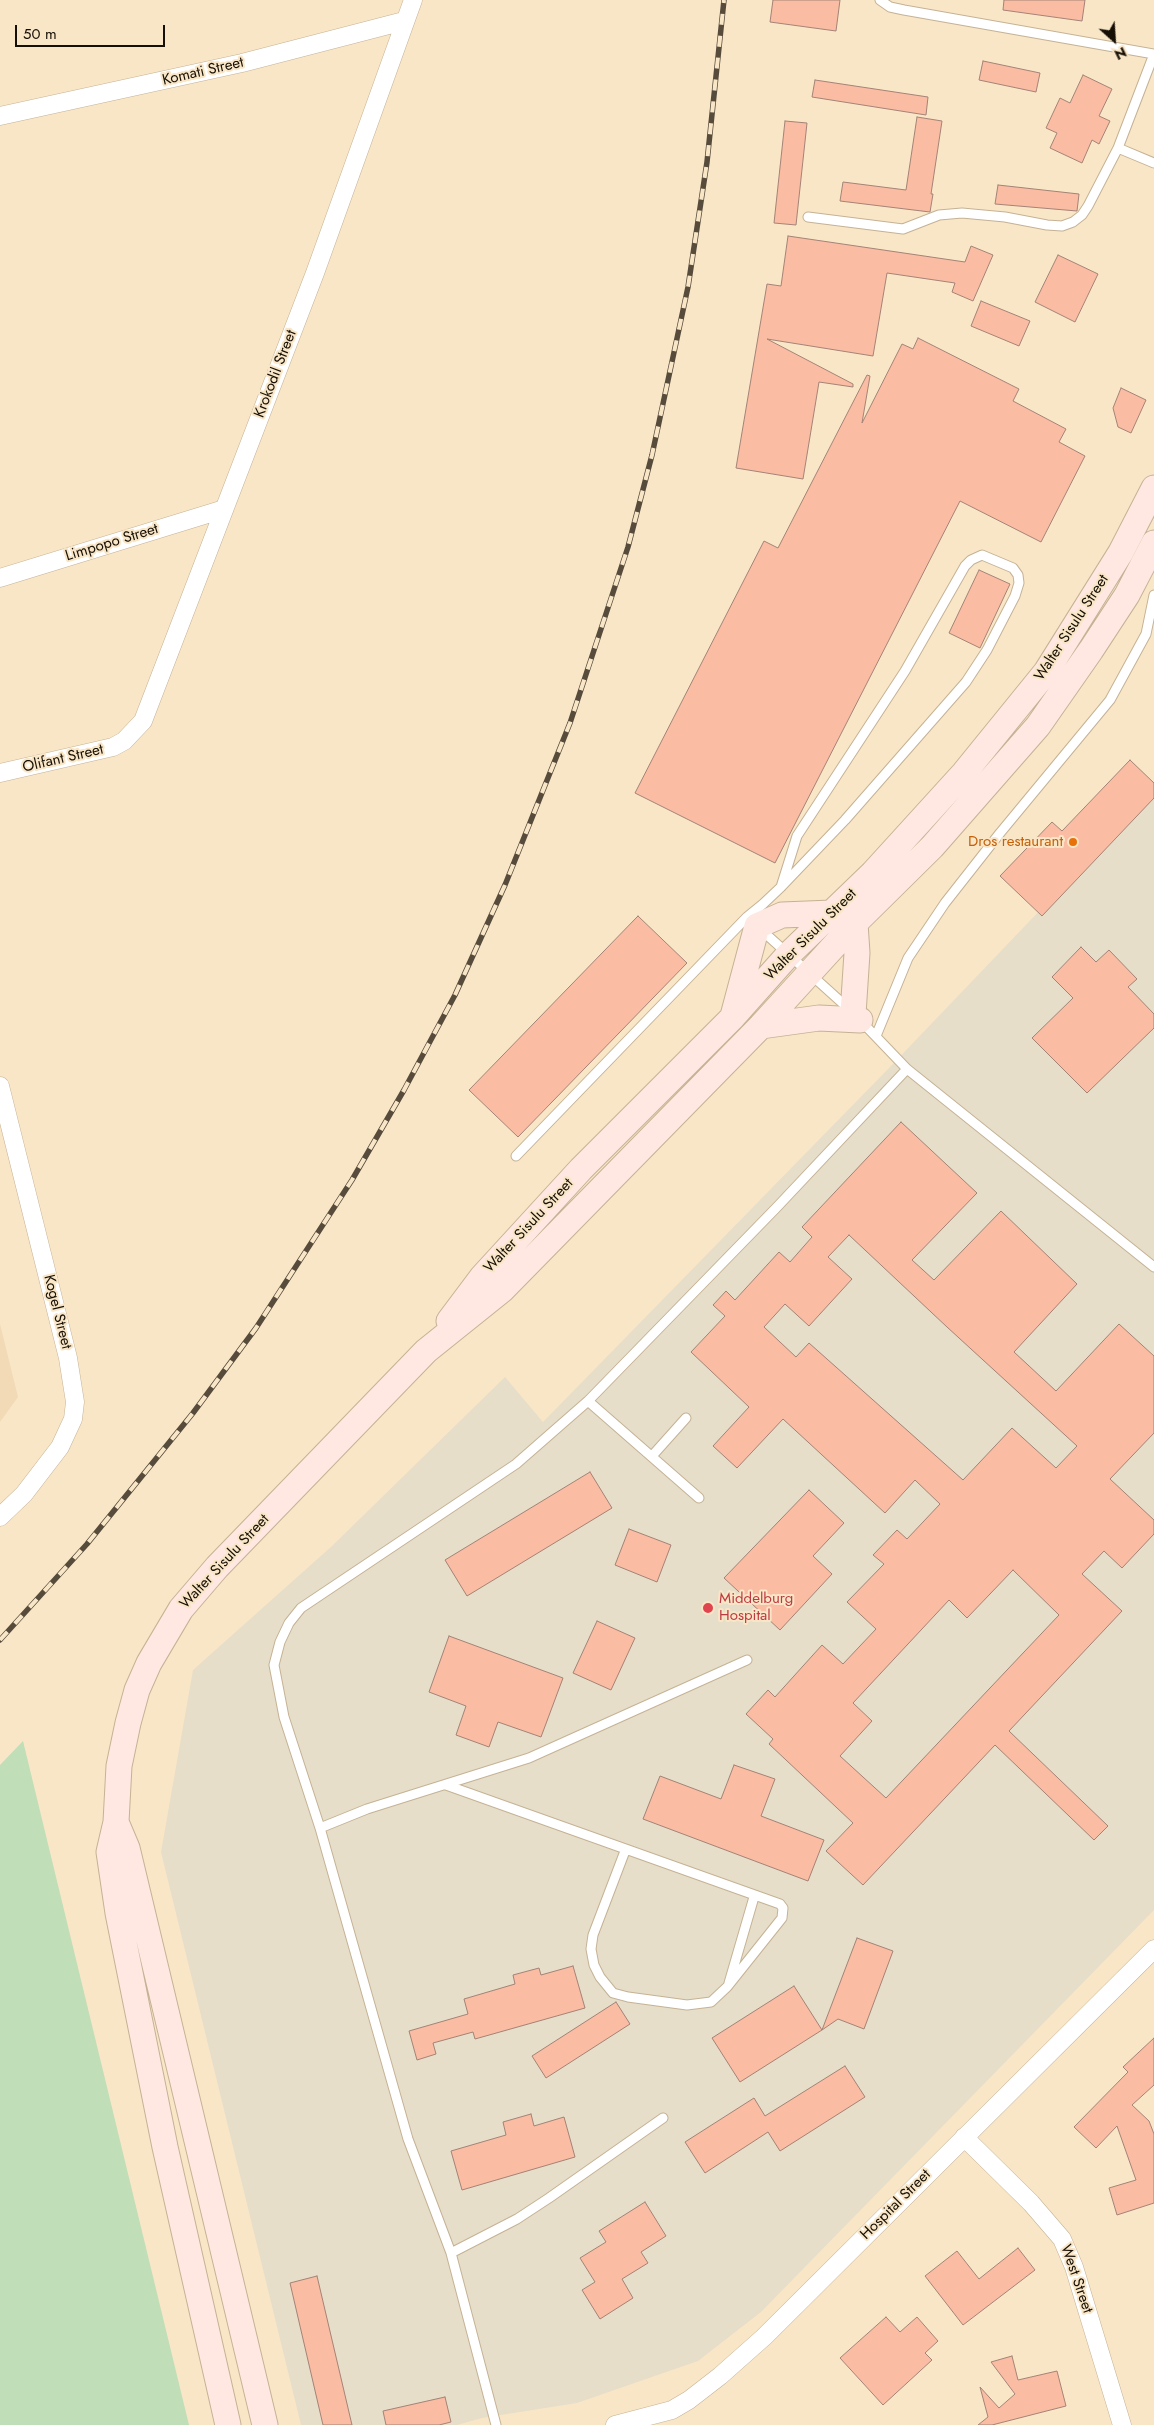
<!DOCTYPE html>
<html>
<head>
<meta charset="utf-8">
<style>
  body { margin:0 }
  #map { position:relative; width:1154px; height:2425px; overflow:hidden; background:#f9e6c7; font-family:Jost,sans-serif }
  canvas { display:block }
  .north { position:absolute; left:1089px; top:15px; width:50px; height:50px; -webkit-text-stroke:4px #f9e6c7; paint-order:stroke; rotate:154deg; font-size:14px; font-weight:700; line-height:20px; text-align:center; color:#160f05 }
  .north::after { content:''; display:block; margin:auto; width:18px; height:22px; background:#160f05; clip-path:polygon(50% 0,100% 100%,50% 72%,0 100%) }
  .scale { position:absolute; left:15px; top:25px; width:150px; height:22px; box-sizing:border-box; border:2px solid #160f05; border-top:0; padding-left:6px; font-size:15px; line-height:18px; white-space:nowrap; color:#160f05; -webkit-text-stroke:4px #f9e6c7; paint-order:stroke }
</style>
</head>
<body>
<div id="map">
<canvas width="1154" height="2425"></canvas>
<div class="north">N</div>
<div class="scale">50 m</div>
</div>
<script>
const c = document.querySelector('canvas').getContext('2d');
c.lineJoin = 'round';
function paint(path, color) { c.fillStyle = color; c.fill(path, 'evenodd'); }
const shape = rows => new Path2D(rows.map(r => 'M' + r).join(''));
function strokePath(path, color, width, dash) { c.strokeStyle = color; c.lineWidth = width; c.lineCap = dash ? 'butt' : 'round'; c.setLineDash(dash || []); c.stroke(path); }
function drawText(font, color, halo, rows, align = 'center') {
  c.font = font + ' Jost,sans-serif'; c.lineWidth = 4; c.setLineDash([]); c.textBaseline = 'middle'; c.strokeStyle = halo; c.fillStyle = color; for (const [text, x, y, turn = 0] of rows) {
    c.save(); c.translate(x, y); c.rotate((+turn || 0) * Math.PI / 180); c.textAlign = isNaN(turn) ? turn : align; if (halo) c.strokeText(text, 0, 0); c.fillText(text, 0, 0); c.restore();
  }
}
paint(shape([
  [0,1324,18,1397,0,1422]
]), '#f1dab5');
paint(shape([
  [1154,791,1154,1910,761,2312,698,2361,577,2403,482,2418,457,2425,301,2425,161,1852,193,1670,332,1546,505,1377,543,1422,890,1067]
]), '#e6dec9');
paint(shape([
  [23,1741,189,2425,0,2425,0,1765]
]), '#c0deb7');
const building = shape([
  [773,0,840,0,836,31,770,22,773,0],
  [1004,0,1085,0,1082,21,1003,10,1004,0],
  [983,61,1040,73,1036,92,979,80,983,61],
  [1083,75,1112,89,1099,116,1110,121,1099,144,1092,140,1082,163,1050,148,1057,133,1046,128,1060,98,1070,103,1083,75],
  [815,80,928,97,926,115,812,97,815,80],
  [917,117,942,121,931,194,933,194,930,212,840,201,843,182,906,190,917,117],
  [785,121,807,123,796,225,774,223,785,121],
  [998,185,1079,194,1077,211,995,204,998,185],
  [788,236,965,262,971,246,993,255,973,301,952,292,955,283,887,273,873,356,767,339,853,384,853,387,819,382,803,479,736,468,767,284,781,286,788,236],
  [1058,255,1098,274,1075,322,1035,302,1058,255],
  [981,301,1030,321,1019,346,971,326,981,301],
  [918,338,1019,389,1013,401,1066,429,1059,442,1085,456,1041,542,960,501,775,863,635,793,764,541,778,548,867,375,870,376,862,423,902,344,913,349,918,338],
  [1121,388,1146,400,1131,433,1118,427,1113,408,1121,388],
  [979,570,1010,584,980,648,949,633,979,570],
  [1130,760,1154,783,1154,798,1042,916,1000,876,1052,822,1062,831,1130,760],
  [638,916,687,963,518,1137,469,1090,638,916],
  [1081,947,1096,962,1109,950,1137,979,1128,987,1154,1014,1154,1028,1087,1093,1032,1038,1073,998,1052,977,1081,947],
  [901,1122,977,1193,912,1260,934,1280,1001,1211,1077,1284,1014,1352,1056,1391,1119,1324,1154,1356,1154,1433,1110,1479,1154,1520,1154,1534,1122,1568,1104,1551,1082,1574,1122,1611,1009,1731,1108,1826,1094,1840,995,1745,863,1885,826,1851,853,1823,769,1744,773,1739,746,1714,768,1690,775,1697,822,1645,843,1664,876,1629,847,1602,884,1564,873,1555,897,1530,907,1539,940,1504,915,1480,885,1513,783,1419,737,1468,713,1446,749,1407,691,1352,725,1316,713,1305,726,1291,735,1300,779,1252,790,1262,812,1237,802,1227,901,1122],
  [849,1235,947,1327,1077,1446,1056,1468,1012,1428,963,1480,809,1343,796,1357,764,1327,785,1304,809,1326,852,1279,828,1257,849,1235],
  [1013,1570,1059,1615,886,1798,840,1756,872,1721,853,1703,949,1600,967,1618,1013,1570],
  [590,1472,612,1508,467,1596,445,1560,590,1472],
  [809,1490,844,1523,813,1556,832,1574,780,1630,724,1578,809,1490],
  [629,1529,671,1545,657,1582,615,1565,629,1529],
  [597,1621,635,1638,611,1690,573,1673,597,1621],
  [449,1636,563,1678,541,1737,498,1722,489,1747,456,1735,466,1706,429,1692,449,1636],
  [734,1765,775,1779,761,1816,824,1840,808,1881,643,1819,660,1776,721,1799,734,1765],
  [857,1938,893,1951,864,2029,838,2019,822,2030,857,1938],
  [573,1966,585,2008,475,2039,473,2032,433,2043,436,2054,417,2060,409,2031,468,2014,464,1999,515,1984,513,1975,539,1968,541,1975,573,1966],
  [794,1986,822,2030,740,2082,712,2038,794,1986],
  [616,2002,630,2024,546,2078,532,2056,616,2002],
  [1154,2038,1154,2085,1132,2105,1149,2121,1154,2134,1154,2203,1117,2215,1109,2188,1136,2180,1117,2126,1096,2148,1074,2127,1128,2072,1123,2067,1154,2038],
  [845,2066,865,2097,780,2151,768,2132,705,2173,685,2142,754,2098,765,2116,845,2066],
  [531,2114,534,2126,564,2117,575,2157,462,2190,451,2151,506,2135,503,2122,531,2114],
  [645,2202,666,2236,641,2252,648,2263,622,2279,633,2298,600,2319,582,2290,595,2282,580,2258,606,2242,599,2231,645,2202],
  [1018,2248,1035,2270,963,2325,925,2276,957,2251,979,2279,1018,2248],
  [317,2276,352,2425,323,2425,290,2283,317,2276],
  [886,2317,900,2332,917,2317,938,2341,925,2353,932,2360,883,2405,840,2358,886,2317],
  [1012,2356,1018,2380,1057,2371,1066,2406,992,2425,978,2425,988,2417,980,2387,999,2408,1015,2394,991,2362,1012,2356],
  [445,2397,451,2422,439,2425,386,2425,383,2411,445,2397]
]);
paint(building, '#fabca3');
strokePath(building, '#a48376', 1);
const lane = shape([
  [880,0,890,7,904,10,1154,54],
  [1118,148,1154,163],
  [808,217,903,229,939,215,962,213,1005,217,1047,225,1062,226,1073,222,1082,215,1088,206,1118,148,1154,54],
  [781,887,797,836,905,671,965,566,971,560,982,555,1013,568,1018,575,1019,583,1015,596,987,650,966,682,845,820,781,887,763,904,747,917,849,1009],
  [860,1020,907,1069,1154,1267],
  [876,1036,908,958,945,903,1000,833,1110,700,1146,634,1154,595],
  [516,1156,747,917],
  [588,1401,699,1498],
  [652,1456,686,1418],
  [446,1785,780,1904,783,1908,782,1918,727,1987,711,2002,687,2005,628,1997,613,1993,600,1977,594,1965,591,1949,593,1935,625,1851],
  [320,1828,367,1809,529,1758,747,1660],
  [729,1983,754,1897],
  [451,2253,517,2219,549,2198,663,2118],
  [496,2425,451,2253,408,2139,320,1828,284,1717,274,1665,280,1642,289,1623,301,1608,516,1464,588,1401,777,1207,907,1069]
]);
const street = shape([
  [0,116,242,63,404,21],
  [0,578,224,509],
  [0,773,113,747,124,741,143,721,315,273,413,0],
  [0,1086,68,1358,75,1402,73,1419,60,1447,24,1494,0,1517],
  [964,2137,1031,2203,1062,2239,1074,2267,1122,2425],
  [615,2425,672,2410,689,2400,720,2376,764,2337,1154,1949]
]);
const secondary = shape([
  [853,1014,857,953,855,923],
  [733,1016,757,926,782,915,832,913],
  [761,1026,819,1018,860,1020],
  [449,1321,482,1277,581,1169,732,1018,789,954,873,873,964,773,1046,672,1121,552,1154,488],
  [116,1822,127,1848,265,2425],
  [228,2425,165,2147,118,1913,109,1852,116,1822,119,1766,128,1723,137,1690,149,1663,181,1609,217,1567,426,1351,502,1290,761,1026,855,923,932,847,1038,726,1091,650,1127,595,1154,543]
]);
strokePath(lane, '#c5b295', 11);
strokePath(street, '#c5b295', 19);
strokePath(secondary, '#c5b295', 27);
strokePath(lane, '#fff', 9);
strokePath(street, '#fff', 18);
strokePath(secondary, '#fee8e1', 25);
const rail = shape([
  [0,1640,87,1544,193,1413,256,1328,352,1180,404,1090,455,995,505,885,570,723,628,547,652,455,688,287,707,162,724,0]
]);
strokePath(rail, '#574c3c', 5.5);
strokePath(rail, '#f9e6c7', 4, [11]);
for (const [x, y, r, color] of [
  [1073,842,5,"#e8710a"],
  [708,1608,6,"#e0444e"]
]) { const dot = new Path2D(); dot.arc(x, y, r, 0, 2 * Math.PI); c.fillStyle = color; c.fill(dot); strokePath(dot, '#f9e6c7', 2); }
drawText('15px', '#160f05', '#f9e6c7', [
  ["Komati Street",203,72,-13],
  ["Krokodil Street",276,374,-69],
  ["Limpopo Street",112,543,-17],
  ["Walter Sisulu Street",1072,628,-57],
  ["Olifant Street",63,759,-13],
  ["Walter Sisulu Street",811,935,-45],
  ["Walter Sisulu Street",529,1226,-47],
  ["Kogel Street",57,1312,76],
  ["Walter Sisulu Street",225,1562,-47],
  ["Hospital Street",896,2205,-45],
  ["West Street",1076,2279,71]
]);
drawText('15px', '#c56008', '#f9e6c7', [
  ["Dros restaurant",1063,842]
], 'right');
drawText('15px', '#be3a42', '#f9e6c7', [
  ["Middelburg",719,1599],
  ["Hospital",719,1616]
], 'left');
</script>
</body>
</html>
